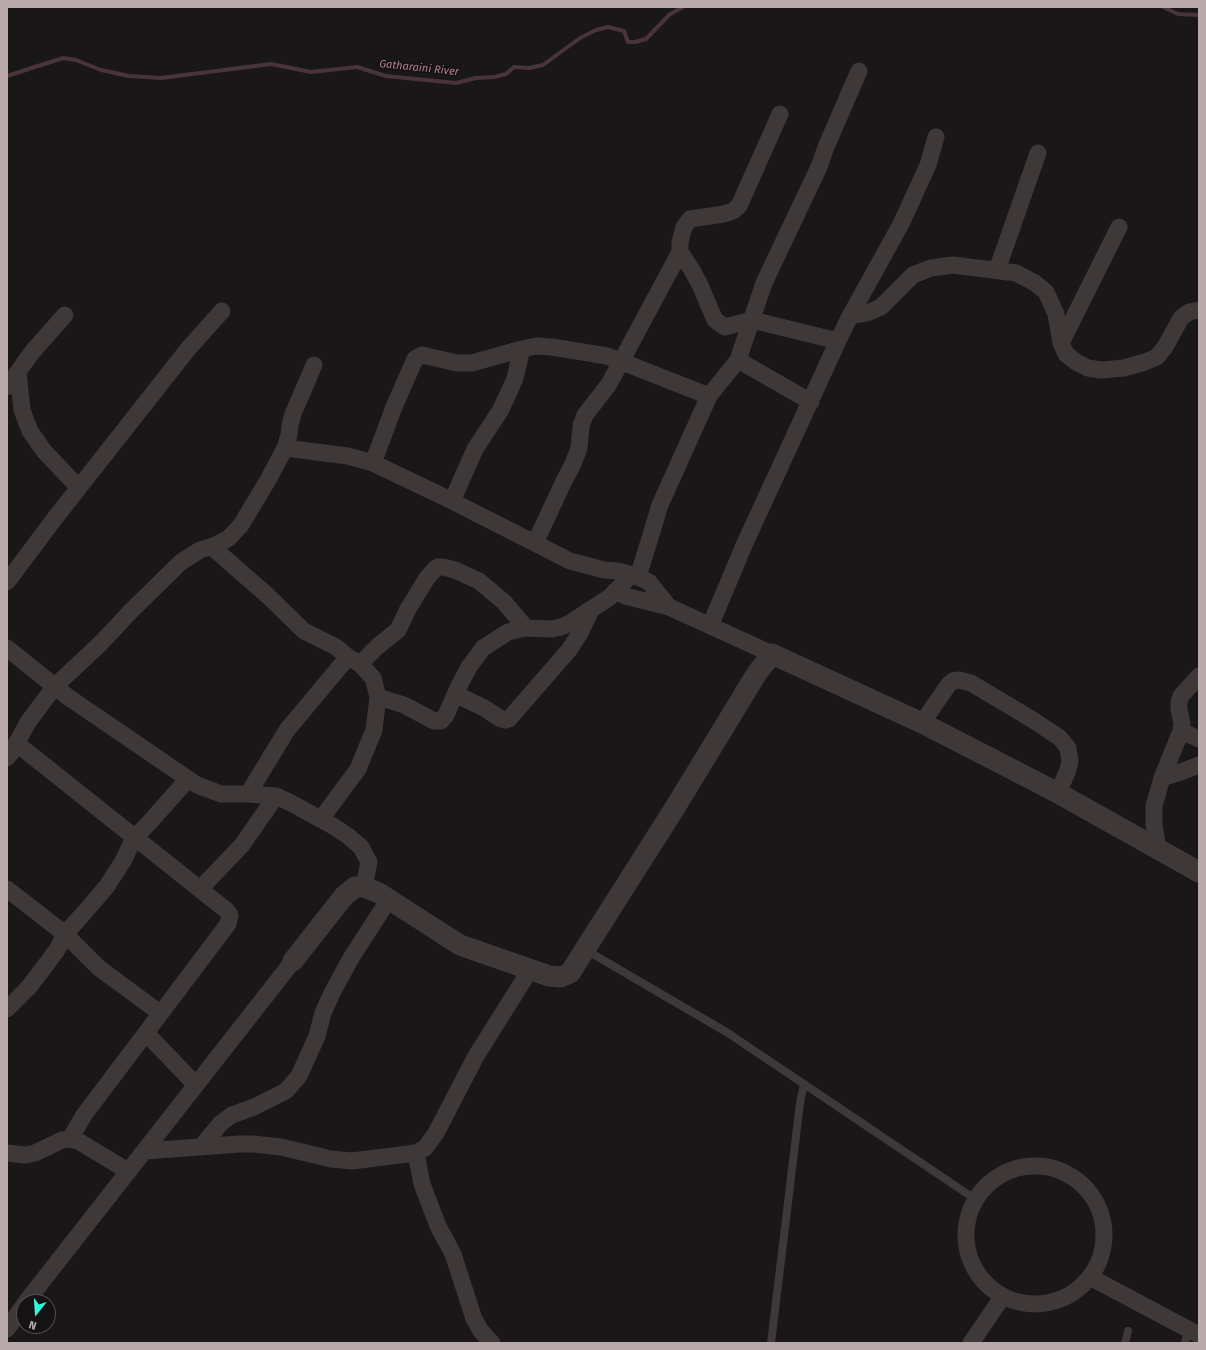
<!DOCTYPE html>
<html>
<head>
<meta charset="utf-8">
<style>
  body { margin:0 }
  #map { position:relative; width:1206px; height:1350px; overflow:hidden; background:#191717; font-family:"Fira Sans",sans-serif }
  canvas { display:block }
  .frame { position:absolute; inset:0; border:8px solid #b9a9ab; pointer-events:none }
  .north { position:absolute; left:16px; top:1294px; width:40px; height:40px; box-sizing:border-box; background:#141212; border:1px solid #564e4f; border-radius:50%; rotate:197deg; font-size:11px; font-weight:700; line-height:16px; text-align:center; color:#b9a9ab }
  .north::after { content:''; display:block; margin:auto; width:14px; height:18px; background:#32f6d8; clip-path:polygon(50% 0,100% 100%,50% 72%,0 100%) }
</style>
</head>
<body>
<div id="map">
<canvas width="1206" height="1350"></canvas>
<div class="frame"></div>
<div class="north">N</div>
</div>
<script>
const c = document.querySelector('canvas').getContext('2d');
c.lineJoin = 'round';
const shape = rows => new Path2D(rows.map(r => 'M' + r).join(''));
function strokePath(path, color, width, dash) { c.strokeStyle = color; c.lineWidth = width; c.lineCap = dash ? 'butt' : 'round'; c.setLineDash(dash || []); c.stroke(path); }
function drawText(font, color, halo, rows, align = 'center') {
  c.font = font + ' "Fira Sans",sans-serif'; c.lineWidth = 3; c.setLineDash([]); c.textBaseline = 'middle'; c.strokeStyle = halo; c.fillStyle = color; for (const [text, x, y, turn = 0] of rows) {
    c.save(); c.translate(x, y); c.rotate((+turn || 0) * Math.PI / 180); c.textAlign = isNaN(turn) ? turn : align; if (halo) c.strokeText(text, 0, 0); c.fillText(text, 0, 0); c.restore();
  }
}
strokePath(shape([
  [1163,7,1178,14,1199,15],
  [7,76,63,58,76,60,101,70,129,76,161,78,271,64,311,72,357,67,386,76,456,83,476,78,494,77,506,74,514,67,529,68,543,65,580,38,596,30,608,27,624,31,628,42,635,42,646,39,669,15,683,7]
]), '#49343c', 4);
strokePath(shape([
  [586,950,728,1033,975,1199],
  [771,1343,800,1103,804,1084],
  [1125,1343,1128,1331],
  [1185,1343,1188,1329]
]), '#3e3838', 8);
strokePath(shape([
  [780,114,739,206,733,211,724,214,690,219,684,227,680,242,680,252,692,270,700,285,715,320,725,327,752,320,838,341],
  [997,270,1038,153],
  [850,316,867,313,881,307,913,275,931,268,953,265,1016,273,1035,283,1046,292,1056,314,1061,343,1066,354,1076,362,1088,368,1101,370,1124,368,1145,362,1157,357,1165,347,1181,318,1189,312,1199,310],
  [1061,343,1119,227],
  [738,360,811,402],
  [18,372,22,410,30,431,44,451,79,488],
  [7,387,33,351,65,315],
  [285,448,289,435,290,425,293,414,314,365],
  [373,463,394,407,415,359,422,355,457,363,472,363,522,349,536,346,552,347,607,356,709,396],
  [452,501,475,449,500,411,509,392,515,378,522,349],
  [535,543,564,481,573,464,579,448,581,426,585,415,609,384,680,252],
  [212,547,267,595,304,631,336,647,348,657,360,664,373,678,378,697,374,730,358,769,321,819],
  [638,577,660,505,709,396,738,360,764,283,819,167,826,147,859,71],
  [7,582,55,518,188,349,222,311],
  [615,591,625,596,669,607],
  [710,626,745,543,838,341,850,316,901,224,928,165,936,137],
  [7,648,68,697,197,785,221,794,248,794,276,796,291,803,333,826,348,836,361,847,369,862,364,887],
  [360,664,378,646,398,630,408,609,427,578,435,569,438,567,443,567,455,570,479,581,504,602,526,628],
  [455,694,484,708,501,719,505,720,509,719,569,650,580,633,591,610],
  [378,697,404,705,434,721,441,721,446,715,458,688,469,667,483,648,508,632,526,628,552,629,561,627,570,623,610,597,631,575],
  [922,723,949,684,953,681,959,680,971,683,1033,720,1060,738,1068,748,1070,761,1068,770,1058,793],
  [1181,731,1199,739],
  [16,743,226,910,230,915,228,924,84,1115,70,1139],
  [7,758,13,750,28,722,55,686,100,644,131,611,181,562,200,550,216,545,229,538,241,525,268,480,285,448,348,456,373,463,442,496,570,561,604,570,618,571,638,577,649,582,669,607,772,654],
  [1162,778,1178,773,1199,765],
  [248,794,287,730,348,657],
  [1158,849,1154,825,1154,806,1162,778,1181,731,1182,724,1179,709,1179,702,1181,696,1199,676],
  [7,889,65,934,99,968,160,1013],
  [200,889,242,845,276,796],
  [7,1009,29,987,57,950,65,934,83,914,107,886,123,861,134,838,149,823,188,779],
  [146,1033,196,1085],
  [201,1147,221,1123,232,1115,254,1107,286,1091,299,1076,317,1036,323,1013,332,993,351,958,389,899],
  [145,1151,239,1144,253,1144,281,1147,331,1159,352,1161,416,1153,425,1148,436,1133,476,1056,530,970],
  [7,1153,25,1155,35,1153,62,1140,70,1139,78,1141,128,1171],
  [416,1153,422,1184,438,1226,453,1254,474,1319,481,1331,492,1343],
  '966 1235a69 69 0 1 1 138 0a69 69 0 1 1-138 0Z',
  [1090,1277,1199,1335],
  [26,1302,293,961],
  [7,1329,24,1305],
  [971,1343,1003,1296]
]), '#3e3838', 17);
strokePath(shape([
  [293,961,344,896,355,887,364,887,379,893,460,945,549,976,561,977,570,973,676,806,757,673,772,654,922,723,996,761,1058,793,1199,872]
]), '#3e3838', 21);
drawText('italic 11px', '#b57f92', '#141212', [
  ["Gatharaini River",419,68,6]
]);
</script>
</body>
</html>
